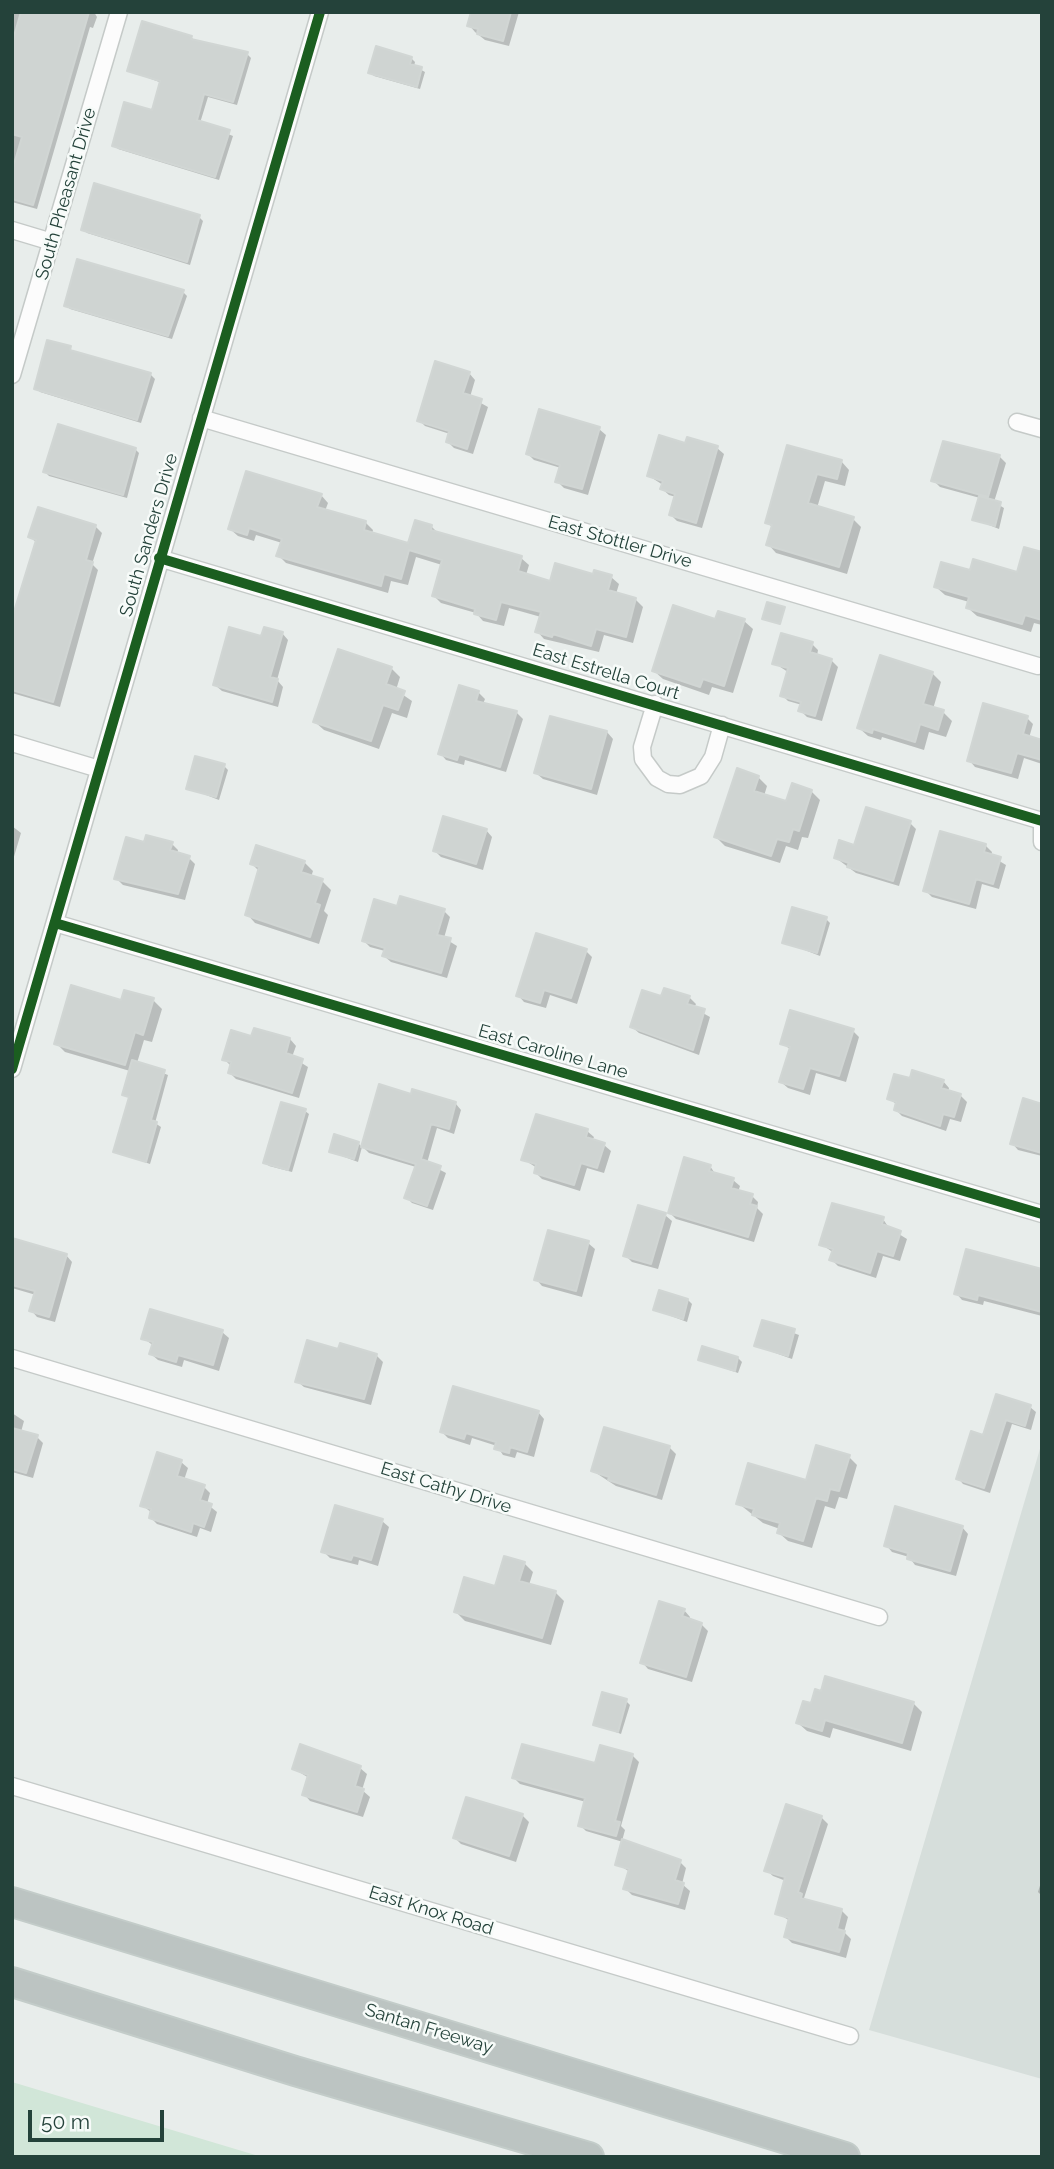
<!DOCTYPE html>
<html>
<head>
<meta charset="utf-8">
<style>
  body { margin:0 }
  #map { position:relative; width:1054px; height:2169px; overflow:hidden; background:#e8edeb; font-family:Raleway,sans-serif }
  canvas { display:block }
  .frame { position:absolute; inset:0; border:14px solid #24423a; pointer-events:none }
  .scale { position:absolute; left:28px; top:2110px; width:136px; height:32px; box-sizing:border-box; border:4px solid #24423a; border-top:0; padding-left:9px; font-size:21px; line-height:24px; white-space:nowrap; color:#24423a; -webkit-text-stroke:5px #f7fbf9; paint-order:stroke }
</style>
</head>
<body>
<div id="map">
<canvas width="1054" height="2169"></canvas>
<div class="frame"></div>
<div class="scale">50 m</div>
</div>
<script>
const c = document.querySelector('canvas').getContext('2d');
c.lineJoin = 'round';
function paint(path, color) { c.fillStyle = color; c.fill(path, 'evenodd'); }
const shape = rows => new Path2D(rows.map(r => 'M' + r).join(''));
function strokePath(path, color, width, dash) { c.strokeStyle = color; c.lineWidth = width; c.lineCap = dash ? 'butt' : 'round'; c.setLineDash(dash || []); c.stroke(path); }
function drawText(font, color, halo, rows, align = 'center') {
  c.font = font + ' Raleway,sans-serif'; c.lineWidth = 5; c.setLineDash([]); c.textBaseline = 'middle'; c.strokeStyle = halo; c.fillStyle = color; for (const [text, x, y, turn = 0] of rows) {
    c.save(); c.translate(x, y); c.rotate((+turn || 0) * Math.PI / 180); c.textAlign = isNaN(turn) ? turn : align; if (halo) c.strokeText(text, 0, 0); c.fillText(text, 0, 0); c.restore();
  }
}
paint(shape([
  [1042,1442,1042,2079,869,2030]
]), '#d6dedb');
paint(shape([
  [12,2082,262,2157,12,2157]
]), '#d1e6d8');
paint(shape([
  [12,12,94,12,97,17,93,28,90,27,37,209,12,202],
  [473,12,519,12,509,46,485,40,475,32,469,25],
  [191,37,196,42,247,54,251,58,237,105,208,97,200,123,233,136,219,180,118,149,114,145,154,112,162,83,129,71],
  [411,58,415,62,414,66,425,72,420,89,374,76,370,72],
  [199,217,203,221,190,265,87,233,83,229],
  [183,292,187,296,172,339,70,309,66,305],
  [70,348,74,353,151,375,155,379,141,423,40,392,36,388],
  [469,373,475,380,470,397,488,407,473,454,454,448,448,442,450,434,425,426,419,420],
  [599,429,606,435,588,495,564,488,557,481,561,468,534,460,528,454],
  [686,445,717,448,724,454,702,528,677,521,671,515,676,497,669,495,662,489,663,485,649,476],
  [789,448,841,461,849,470,845,486,825,481,817,508,853,519,861,527,847,574,776,553,768,544,773,528,767,522],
  [135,449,139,453,127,498,49,476,45,472],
  [999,456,1006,463,994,502,1004,508,999,529,974,519,980,498,940,487,933,480],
  [321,495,328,503,325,511,366,523,373,530,372,534,409,545,431,526,440,535,521,558,529,565,526,575,551,583,611,577,619,584,616,594,635,599,643,607,633,643,604,635,599,652,544,639,537,631,541,617,509,608,504,626,483,621,476,613,441,603,434,596,442,565,416,557,408,585,391,581,388,593,286,563,278,555,282,543,256,535,254,541,238,536,230,529],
  [95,526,102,533,92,564,98,570,60,707,12,693,12,629,37,543,30,537],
  [1042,554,1042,625,1034,623,1031,632,977,616,968,608,969,602,945,595,936,587,971,572,1018,574],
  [717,621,744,621,753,629,733,693,712,687,709,695,663,679,654,671],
  [282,633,288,640,277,680,283,687,278,707,222,691,215,685,262,638],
  [812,644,818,650,817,656,831,660,838,667,822,721,807,717,800,710,802,705,788,701,782,695,788,672,774,663],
  [391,668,400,677,396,690,412,701,407,718,392,713,379,749,324,730,315,722],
  [932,673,941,682,933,709,943,712,952,721,946,737,929,732,924,750,882,737,881,740,868,736,859,728],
  [478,692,485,699,483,704,516,712,523,719,506,772,465,760,464,765,446,760,440,753],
  [1027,718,1033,724,1029,738,1042,742,1042,764,1024,758,1018,779,975,767,969,760],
  [607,732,613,739,597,795,543,779,536,773],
  [224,766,228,770,219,800,188,788],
  [758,777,767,786,764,796,787,804,811,791,820,800,808,838,802,837,798,850,786,846,780,863,725,846,716,837],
  [910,823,916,829,899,886,856,873,836,858],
  [12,826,21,833,13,860,12,860],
  [486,830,492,837,483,870,441,857,435,851],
  [172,844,178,850,177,854,189,858,195,864,185,900,123,885,116,878,145,845],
  [986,846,992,852,991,856,1006,865,999,889,982,884,976,909,932,897,925,890],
  [304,862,313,871,311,877,322,881,331,890,324,911,328,915,319,944,255,923,247,914,260,872,252,864],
  [398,908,444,911,450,917,444,938,457,946,447,978,391,962,384,956,385,951,370,947,364,941],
  [826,919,830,923,820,956,784,942],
  [586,951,592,957,577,1004,550,995,546,1008,524,1002,518,995],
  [689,997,696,1004,694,1008,710,1017,699,1055,639,1033,632,1027,662,998],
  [153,1000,162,1009,152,1042,144,1040,137,1063,168,1075,155,1123,161,1127,150,1164,115,1152,130,1099,124,1094,130,1071,65,1052,56,1043,122,1002],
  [853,1031,859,1037,846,1082,816,1073,810,1095,788,1088,781,1082,791,1050,782,1043],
  [252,1038,290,1039,296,1046,292,1057,308,1067,299,1098,236,1079,230,1073,231,1066,224,1059],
  [911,1081,943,1081,949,1088,948,1092,960,1095,967,1102,961,1122,950,1119,946,1131,902,1116,896,1110,897,1105,889,1098],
  [456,1104,461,1110,454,1134,437,1128,427,1163,446,1173,433,1210,412,1203,406,1197,416,1167,369,1153,363,1147],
  [1042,1105,1042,1156,1018,1150,1012,1143],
  [305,1111,309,1114,292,1172,269,1166,265,1162],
  [587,1131,594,1137,592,1141,604,1145,611,1151,604,1173,587,1168,580,1191,542,1179,535,1172,537,1168,523,1159],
  [358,1143,362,1147,358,1162,331,1152],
  [710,1166,716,1175,733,1180,740,1186,738,1192,752,1196,758,1202,757,1208,763,1214,754,1242,676,1219,670,1213],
  [665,1215,672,1221,658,1269,632,1262,625,1255],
  [883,1219,889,1228,907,1239,900,1261,883,1256,876,1278,838,1266,831,1259,834,1253,821,1244],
  [12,1240,66,1255,72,1262,55,1322,37,1317,31,1310,36,1295,12,1288],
  [588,1243,595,1249,582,1297,542,1286,536,1279],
  [1042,1271,1042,1316,984,1301,983,1305,962,1300,956,1293],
  [688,1300,692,1304,687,1322,655,1310],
  [763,1322,799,1335,792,1359,756,1346],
  [222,1332,229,1338,219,1371,184,1360,182,1367,158,1360,151,1354,154,1346,143,1338],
  [339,1351,376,1355,383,1362,371,1405,304,1387,297,1381],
  [738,1358,742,1362,738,1373,700,1360],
  [997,1396,1030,1407,1036,1412,1031,1430,1012,1424,990,1493,963,1484,958,1478,985,1437],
  [538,1412,544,1419,534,1457,517,1452,515,1458,503,1455,497,1446,472,1438,470,1445,448,1438,442,1432],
  [12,1413,24,1421,21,1432,37,1437,43,1443,33,1478,12,1472],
  [669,1447,676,1454,662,1500,616,1486,593,1471],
  [849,1457,857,1465,847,1499,839,1497,835,1509,825,1506,812,1548,788,1541,779,1533,780,1529,763,1523,738,1503,807,1482],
  [181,1462,188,1468,184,1480,204,1487,210,1493,207,1504,217,1512,211,1532,200,1528,197,1537,157,1524,151,1518,152,1513,142,1505],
  [382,1521,389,1527,378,1566,359,1560,358,1565,330,1558,323,1551],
  [962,1527,968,1534,956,1576,915,1565,909,1557,892,1552,886,1545],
  [524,1563,533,1572,529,1585,555,1592,564,1601,551,1645,465,1621,456,1612,496,1588],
  [684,1610,690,1617,689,1620,701,1624,708,1631,692,1682,648,1669,642,1662],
  [626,1701,630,1705,621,1734,595,1724],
  [913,1703,922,1712,911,1751,833,1728,830,1738,807,1731,798,1723],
  [523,1746,596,1765,601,1747,632,1755,639,1762,621,1826,625,1830,622,1841,643,1847,648,1853,680,1862,686,1868,682,1884,690,1891,685,1910,632,1895,625,1888,630,1872,617,1864,623,1842,586,1831,580,1825,586,1802,520,1784,514,1778],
  [360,1768,367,1774,362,1790,370,1797,363,1817,310,1801,304,1794,309,1778,294,1769],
  [787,1806,822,1818,828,1824,804,1898,808,1902,842,1911,848,1917,844,1932,851,1939,846,1958,792,1943,786,1937,790,1921,777,1913,786,1881,773,1876,766,1870],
  [522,1815,529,1822,516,1862,461,1844,455,1838],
  [1042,1879,1042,1896,1038,1892]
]), '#0003');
const building = shape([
  [21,12,89,12,33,205,12,199,12,171,22,137,12,134,12,43,21,12],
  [471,12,511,12,503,41,477,34,478,29,467,26,471,12],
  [142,21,192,36,191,39,248,52,233,102,204,94,197,120,230,130,215,177,112,146,124,102,152,110,160,81,127,71,142,21],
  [376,46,412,57,410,64,422,67,417,87,368,73,376,46],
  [94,183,200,215,187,262,81,230,94,183],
  [77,259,184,290,168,336,64,306,77,259],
  [47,340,71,346,70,350,151,373,137,420,34,389,47,340],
  [435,361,470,372,463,393,482,399,467,449,446,442,449,431,417,421,435,361],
  [539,409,600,427,582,489,555,482,560,465,526,454,539,409],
  [58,424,136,448,123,495,43,472,58,424],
  [659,435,685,443,687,437,718,446,696,523,669,515,675,494,660,489,663,481,647,476,659,435],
  [943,441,1000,455,988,497,931,481,943,441],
  [787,445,842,460,837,479,817,474,808,503,854,517,839,567,766,545,772,525,765,523,787,445],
  [246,471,322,494,317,507,366,521,364,530,408,543,415,520,432,525,431,530,522,556,518,571,550,581,555,563,593,574,594,570,612,575,608,590,636,598,626,637,596,629,591,646,553,634,552,637,535,632,541,612,501,602,496,620,474,614,475,609,432,596,442,560,409,550,401,579,384,574,381,586,276,556,282,539,249,528,247,535,228,529,246,471],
  [979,496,1001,502,995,526,972,520,979,496],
  [38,507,96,525,86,560,93,562,53,702,12,690,12,618,36,540,28,537,38,507],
  [1024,547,1042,552,1042,620,1025,615,1022,624,966,608,969,597,934,587,941,562,970,570,973,559,1017,572,1024,547],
  [767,602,785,607,780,624,762,619,767,602],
  [673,605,715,619,718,611,745,619,724,686,703,679,700,687,652,671,673,605],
  [229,627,261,636,264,627,283,632,270,677,278,679,272,702,213,685,229,627],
  [781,633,813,642,810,652,832,659,815,716,798,711,801,702,780,696,788,668,772,664,781,633],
  [338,649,392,667,386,684,405,691,398,710,383,705,371,741,313,722,338,649],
  [880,655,933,672,923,704,944,710,938,730,920,724,915,742,873,729,872,733,857,728,880,655],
  [459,685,479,691,476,701,517,711,500,767,459,754,457,760,438,754,459,685],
  [983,703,1028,716,1023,734,1042,740,1042,760,1017,753,1011,773,967,761,983,703],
  [550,716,607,731,591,789,534,773,550,716],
  [195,756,225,764,216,797,186,789,195,756],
  [737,768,759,776,754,791,786,801,792,783,812,790,799,831,793,829,789,842,777,839,771,856,714,837,737,768],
  [866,807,911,821,893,881,847,867,849,863,834,858,839,840,854,845,866,807],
  [443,816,487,829,476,864,433,851,443,816],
  [940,831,986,844,984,852,1001,857,993,884,976,879,969,904,923,891,940,831],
  [146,835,173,842,170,850,190,856,178,894,114,879,126,837,144,842,146,835],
  [256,845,305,861,301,872,323,879,315,903,320,905,310,937,245,915,259,867,250,864,256,845],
  [400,896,445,909,437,935,451,938,441,973,382,956,385,948,362,941,374,899,397,906,400,896],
  [792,907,827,917,817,953,782,943,792,907],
  [536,933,587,949,571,998,544,990,540,1003,516,996,536,933],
  [71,985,121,1000,124,990,154,998,143,1035,135,1032,125,1065,54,1044,71,985],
  [664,988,690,996,687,1004,705,1009,693,1050,630,1027,642,990,661,996,664,988],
  [790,1010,854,1029,839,1076,810,1068,803,1089,779,1082,790,1047,780,1044,790,1010],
  [254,1028,290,1038,286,1053,303,1059,292,1093,228,1073,231,1062,222,1060,231,1030,251,1036,254,1028],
  [132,1060,165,1070,151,1120,157,1122,146,1162,113,1152,129,1097,122,1095,132,1060],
  [912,1070,944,1080,941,1088,961,1094,954,1117,943,1114,940,1126,894,1110,896,1102,887,1099,894,1074,910,1078,912,1070],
  [379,1084,411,1094,412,1089,456,1102,449,1129,431,1124,421,1159,441,1166,427,1206,404,1198,416,1164,361,1147,379,1084],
  [1023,1098,1042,1104,1042,1153,1010,1144,1023,1098],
  [281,1102,306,1109,288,1170,263,1163,281,1102],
  [536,1114,588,1129,586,1137,605,1143,597,1168,581,1163,574,1185,534,1173,536,1164,521,1160,536,1114],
  [334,1134,359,1142,354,1159,329,1152,334,1134],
  [684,1157,711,1165,709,1171,734,1178,731,1188,753,1194,750,1204,757,1206,748,1237,668,1213,684,1157],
  [832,1203,884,1217,882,1224,901,1231,893,1256,877,1251,870,1273,829,1260,833,1249,819,1245,832,1203],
  [638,1205,666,1213,651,1264,623,1256,638,1205],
  [548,1230,589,1241,576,1291,534,1280,548,1230],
  [12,1238,67,1254,49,1317,29,1311,35,1291,12,1285,12,1238],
  [966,1249,1042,1269,1042,1312,978,1295,977,1300,954,1294,966,1249],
  [659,1290,688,1299,683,1319,653,1310,659,1290],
  [150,1309,223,1330,213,1365,178,1355,176,1362,149,1354,153,1342,141,1339,150,1309],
  [762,1320,795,1329,788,1356,754,1346,762,1320],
  [307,1340,338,1349,340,1343,377,1354,364,1399,295,1382,307,1340],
  [702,1346,738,1357,735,1371,698,1360,702,1346],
  [453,1386,539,1411,527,1452,510,1447,509,1453,494,1449,496,1442,466,1433,464,1439,440,1432,453,1386],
  [996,1394,1031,1405,1025,1426,1006,1420,984,1488,956,1479,971,1431,983,1435,996,1394],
  [604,1427,670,1446,656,1495,608,1480,609,1477,591,1471,604,1427],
  [12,1428,38,1435,26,1473,12,1469,12,1428],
  [816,1445,850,1455,839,1491,830,1489,827,1501,816,1498,803,1541,777,1533,780,1523,752,1515,754,1509,736,1504,748,1463,806,1480,816,1445],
  [157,1452,182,1460,177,1476,205,1485,200,1500,212,1504,204,1527,193,1523,191,1532,149,1518,151,1509,140,1506,157,1452],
  [335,1505,383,1519,371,1560,353,1555,351,1560,321,1552,335,1505],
  [895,1506,963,1526,950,1571,907,1559,908,1553,884,1546,895,1506],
  [504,1556,525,1562,519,1581,556,1591,542,1638,454,1612,464,1577,495,1586,504,1556],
  [659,1601,685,1609,682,1616,702,1623,686,1677,640,1663,659,1601],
  [825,1676,914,1702,902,1743,825,1720,822,1731,796,1723,803,1701,811,1703,815,1689,821,1691,825,1676],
  [602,1692,627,1699,618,1732,593,1725,602,1692],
  [300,1744,361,1766,355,1786,364,1789,357,1812,302,1795,308,1775,292,1769,300,1744],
  [522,1744,595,1763,600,1745,633,1754,615,1821,620,1822,616,1836,578,1826,585,1798,512,1778,522,1744],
  [466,1797,523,1814,509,1856,453,1838,466,1797],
  [786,1804,822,1816,798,1892,802,1894,801,1898,842,1909,837,1929,845,1931,839,1952,784,1937,789,1918,775,1914,785,1877,764,1871,786,1804],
  [622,1839,681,1860,675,1880,684,1883,678,1904,623,1889,629,1869,615,1865,622,1839]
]);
paint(building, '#cfd4d2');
strokePath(building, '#d1d6d4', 2);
const minor = shape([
  [12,230,52,242],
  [12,375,119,12],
  [201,418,1038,666],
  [1017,422,1042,429],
  [159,558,1042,821],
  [655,704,642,747,643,759,657,778,668,784,680,785,701,776,713,757,722,725],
  [12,743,99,769],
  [1042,821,1042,842],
  [55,923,1042,1214],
  [12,1069,320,12],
  [12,1358,879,1617],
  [12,1786,850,2036]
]);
const motorway = shape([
  [12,1902,845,2157],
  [12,1982,295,2071,589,2157]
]);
strokePath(minor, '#c5cac8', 19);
strokePath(motorway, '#c3ccc9', 32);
strokePath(minor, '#fcfcfc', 16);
strokePath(motorway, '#bcc4c2', 28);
strokePath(shape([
  [159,558,1042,821],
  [55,923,1042,1214],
  [12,1069,320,12]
]), '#1b5e20', 10);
drawText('18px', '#24423a', '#f7fbf9', [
  ["South Pheasant Drive",66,194,-74],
  ["South Sanders Drive",149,535,-74],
  ["East Stottler Drive",620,542,16],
  ["East Estrella Court",606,672,17],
  ["East Caroline Lane",553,1052,16],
  ["East Cathy Drive",446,1488,17],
  ["East Knox Road",431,1911,17],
  ["Santan Freeway",429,2029,17]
]);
</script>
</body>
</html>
